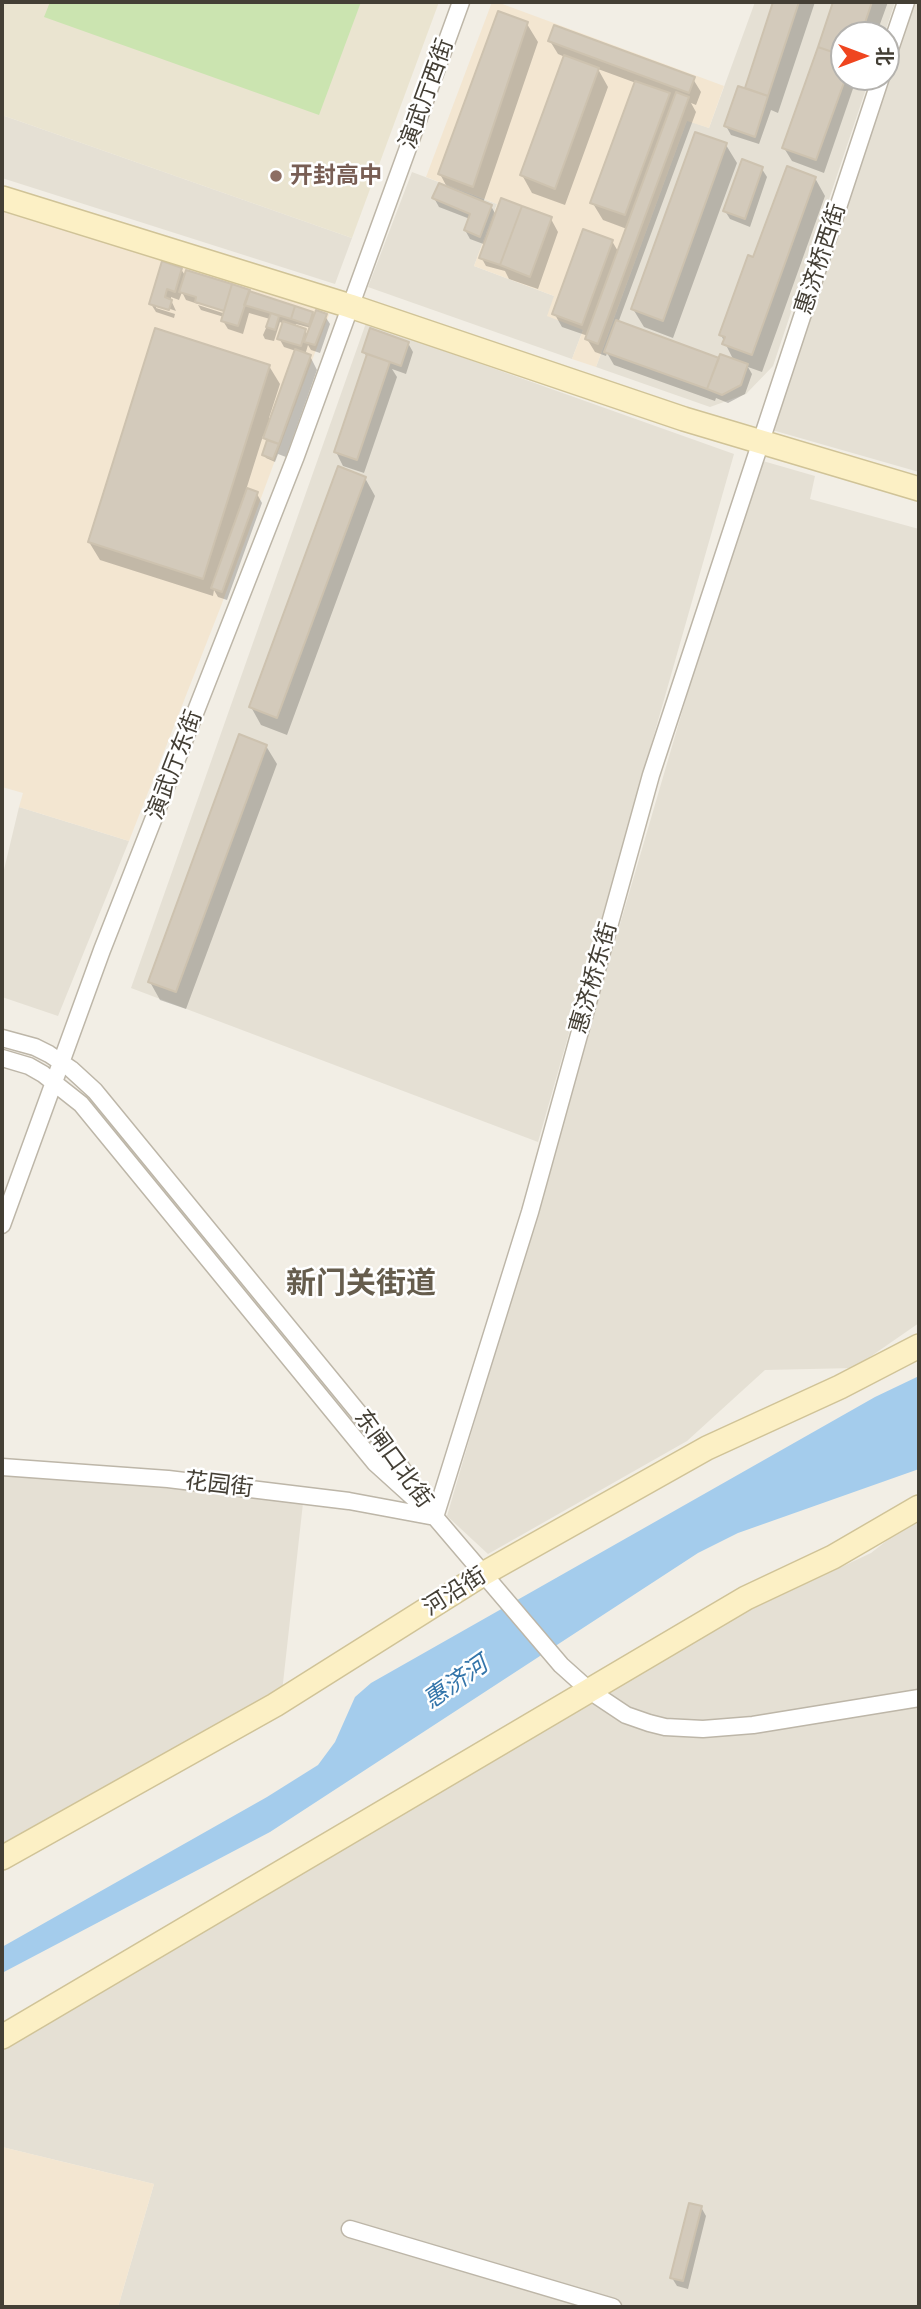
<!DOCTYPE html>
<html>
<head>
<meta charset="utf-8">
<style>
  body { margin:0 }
  #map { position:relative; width:921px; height:2309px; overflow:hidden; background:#f2eee5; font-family:Rubik,"Noto Sans SC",sans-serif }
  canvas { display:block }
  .frame { position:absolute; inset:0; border:4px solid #443f35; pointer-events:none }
  .north { position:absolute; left:830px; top:21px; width:70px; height:70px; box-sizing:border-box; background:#fff; border:2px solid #b4b2ae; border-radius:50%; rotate:90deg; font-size:19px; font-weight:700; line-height:28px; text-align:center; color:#443f35 }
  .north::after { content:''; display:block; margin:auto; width:24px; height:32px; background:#ef451f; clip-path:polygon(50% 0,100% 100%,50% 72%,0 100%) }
</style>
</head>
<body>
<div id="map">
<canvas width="921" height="2309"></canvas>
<div class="frame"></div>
<div class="north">北</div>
</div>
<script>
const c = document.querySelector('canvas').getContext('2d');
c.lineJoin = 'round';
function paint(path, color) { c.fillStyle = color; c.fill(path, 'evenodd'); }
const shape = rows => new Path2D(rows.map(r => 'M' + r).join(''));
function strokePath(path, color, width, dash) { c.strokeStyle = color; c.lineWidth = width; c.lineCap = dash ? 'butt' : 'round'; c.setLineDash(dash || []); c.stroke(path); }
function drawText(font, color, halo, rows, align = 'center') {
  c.font = font + ' Rubik,"Noto Sans SC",sans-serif'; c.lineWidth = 5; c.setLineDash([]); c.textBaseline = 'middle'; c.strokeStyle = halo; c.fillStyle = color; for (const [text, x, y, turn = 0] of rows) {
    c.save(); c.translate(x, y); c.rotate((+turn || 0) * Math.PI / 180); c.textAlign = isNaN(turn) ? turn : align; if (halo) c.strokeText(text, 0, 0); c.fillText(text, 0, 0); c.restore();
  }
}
paint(shape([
  [755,2,895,2,884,35,844,35,844,77,870,77,773,366,746,394,710,407,596,367,687,120,709,128],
  [915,2,919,2,919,472,772,430],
  [2,115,352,238,335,284,2,178],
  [412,172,497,204,474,266,554,296,583,330,572,359,368,287],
  [366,323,734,454,538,1142,131,988],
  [756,459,815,476,810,499,919,529,919,1323,854,1368,765,1370,687,1441,488,1554,447,1516],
  [19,807,129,841,58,1016,2,997,2,878],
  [2,1476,82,1479,303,1503,282,1692,2,1847],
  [919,1521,919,2307,118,2307,154,2184,2,2147,2,2049,716,1626,871,1553,908,1524]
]), '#e5e0d4');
paint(shape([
  [492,2,497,2,724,86,709,128,687,121,596,367,572,359,583,330,547,316,554,296,474,266,497,204,426,177],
  [2,211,330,312,221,606,129,841,19,807,23,793,2,787],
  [2,2147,154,2184,118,2307,2,2307]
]), '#f3e6d1');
paint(shape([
  [2,2,439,2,352,238,2,115]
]), '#eae4d0');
paint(shape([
  [50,2,361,2,319,115,44,17]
]), '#cbe4b0');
paint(shape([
  [919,1376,919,1469,738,1533,698,1553,270,1832,2,1973,2,1947,267,1797,318,1765,335,1742,355,1697,371,1683,875,1397]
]), '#a4ccec');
paint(shape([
  [775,2,815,2,778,113,771,110,759,144,731,135,726,126,749,91,747,88],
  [835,2,888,2,876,35,844,35,844,77,857,77,824,173,792,161,784,148],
  [527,24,538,42,483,203,491,206,496,215,551,219,558,232,538,289,509,279,505,271,486,266,481,257,486,245,470,239,465,230,470,219,439,207,434,198,448,189,440,174],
  [550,41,693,79,701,92,696,105,691,103,696,112,618,323,719,360,734,361,721,335,754,260,815,178,825,196,762,372,748,367,752,374,745,394,728,403,716,398,715,401,614,365,607,353,606,356,595,352,587,339,588,336,562,327,554,313,612,241,619,253,627,229,603,220,592,202,636,83,598,69,608,87,565,205,532,193,522,175,565,57,558,54],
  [726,145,737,163,673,338,644,327,633,309],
  [762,169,767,177,750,227,730,219,725,211],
  [181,269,186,277,312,314,314,318,325,316,330,324,320,353,311,350,308,345,305,355,310,356,317,370,286,457,278,454,275,462,266,458,264,454,268,443,263,436,246,490,257,494,262,503,227,600,218,597,214,590,213,596,100,560,89,542,269,366,280,384,269,418,272,419,296,351,284,347,279,338,284,324,280,322,274,341,265,339,263,335,270,319,249,313,243,334,228,329,223,321,224,317,201,310,198,305,232,316,233,312,198,301,198,304,186,300,182,292,179,300,171,297,171,300,176,311,156,304,156,308,175,314,174,318,156,312,151,304],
  [296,324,311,328,308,336,305,330,295,327],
  [408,343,413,352,406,374,392,369,397,377,364,473,343,466,336,452,368,359,364,352],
  [365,478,375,496,287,735,261,725,251,707],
  [266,746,277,764,186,1009,160,1000,150,982],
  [701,2207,706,2216,688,2289,677,2286,672,2278]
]), '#0003');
const building = shape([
  [773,2,799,2,768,96,745,88,773,2],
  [833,2,872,2,861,35,844,35,844,56,818,47,833,2],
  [498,11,528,22,473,187,438,174,498,11],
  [554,25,695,77,689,93,548,41,554,25],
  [818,47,844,56,846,77,816,160,782,148,818,47],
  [564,55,599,68,555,189,520,175,564,55],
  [635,81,670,93,625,215,590,203,635,81],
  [738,86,768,96,755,137,724,126,738,86],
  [676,92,689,97,598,344,585,339,676,92],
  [695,132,727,143,663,321,631,309,695,132],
  [742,159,763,167,745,219,723,211,742,159],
  [787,166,816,177,752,355,722,344,725,337,719,335,748,255,753,257,787,166],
  [439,183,492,205,480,237,464,230,470,214,432,198,439,183],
  [501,198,522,206,500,265,479,258,501,198],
  [522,206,552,217,530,277,500,265,522,206],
  [583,229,613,240,582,325,552,314,583,229],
  [162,261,182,268,175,292,167,289,165,297,172,300,169,310,149,304,162,261],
  [186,270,232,284,224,311,195,302,196,297,179,292,186,270],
  [232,284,250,290,238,326,221,321,232,284],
  [249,291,295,306,291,319,244,305,249,291],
  [295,306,313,312,309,325,291,319,295,306],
  [316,310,327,314,315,345,304,342,316,310],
  [271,313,279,316,275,330,266,327,271,313],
  [616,320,719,358,707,389,604,352,616,320],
  [283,321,306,329,301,346,277,339,283,321],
  [155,328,270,365,203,579,88,542,155,328],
  [370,328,409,342,401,366,362,352,370,328],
  [295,349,311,355,279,444,263,438,295,349],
  [367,354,390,362,357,460,334,452,367,354],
  [720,354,748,364,741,385,722,395,707,389,720,354],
  [267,440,279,444,273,459,262,455,267,440],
  [338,466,366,477,277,718,249,707,338,466],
  [247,488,258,492,222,592,211,588,247,488],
  [239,734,267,745,176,992,148,982,239,734],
  [689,2203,702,2206,683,2281,670,2278,689,2203]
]);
paint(building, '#d3cabb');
strokePath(building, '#cdc2af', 2);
const street = shape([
  [886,61,906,2],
  [2,1038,35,1047,49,1054,71,1069,95,1091,390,1451,435,1517,561,1665,590,1691,626,1715,649,1723,665,1727,703,1729,753,1725,919,1698],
  [2,1058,29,1066,43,1074,81,1104,375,1463,417,1501],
  [2,1225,102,950,296,456,461,2],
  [2,1467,168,1479,349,1501,435,1517],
  [435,1517,530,1212,651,775,881,77],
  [350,2229,613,2307]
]);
const secondary = shape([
  [2,198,350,306,684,419,919,489],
  [2,1858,275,1705,483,1574,707,1448,840,1387,919,1346],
  [2,2037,746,1598,833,1557,919,1507]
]);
strokePath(street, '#bdb6a8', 19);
strokePath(secondary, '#d0c397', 26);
strokePath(street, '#fff', 16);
strokePath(secondary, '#fcf0c5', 23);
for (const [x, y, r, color] of [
  [276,176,7,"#8d6e63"]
]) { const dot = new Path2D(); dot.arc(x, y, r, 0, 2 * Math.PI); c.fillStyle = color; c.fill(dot); strokePath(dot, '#fff', 2.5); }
drawText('23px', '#443f35', '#fff', [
  ["演武厅西街",427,94,-70],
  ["惠济桥西街",821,259,-72],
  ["演武厅东街",175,765,-69],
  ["惠济桥东街",594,978,-74],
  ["东闸口北街",393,1459,54],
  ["花园街",219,1485,7],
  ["河沿街",455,1592,-32]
]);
drawText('bold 23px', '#785e54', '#fff', [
  ["开封高中",290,176]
], 'left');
drawText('italic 24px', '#3475aa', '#fff', [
  ["惠济河",456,1683,-35]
]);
drawText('bold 30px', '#665d4d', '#fff', [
  ["新门关街道",361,1284]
]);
</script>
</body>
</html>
